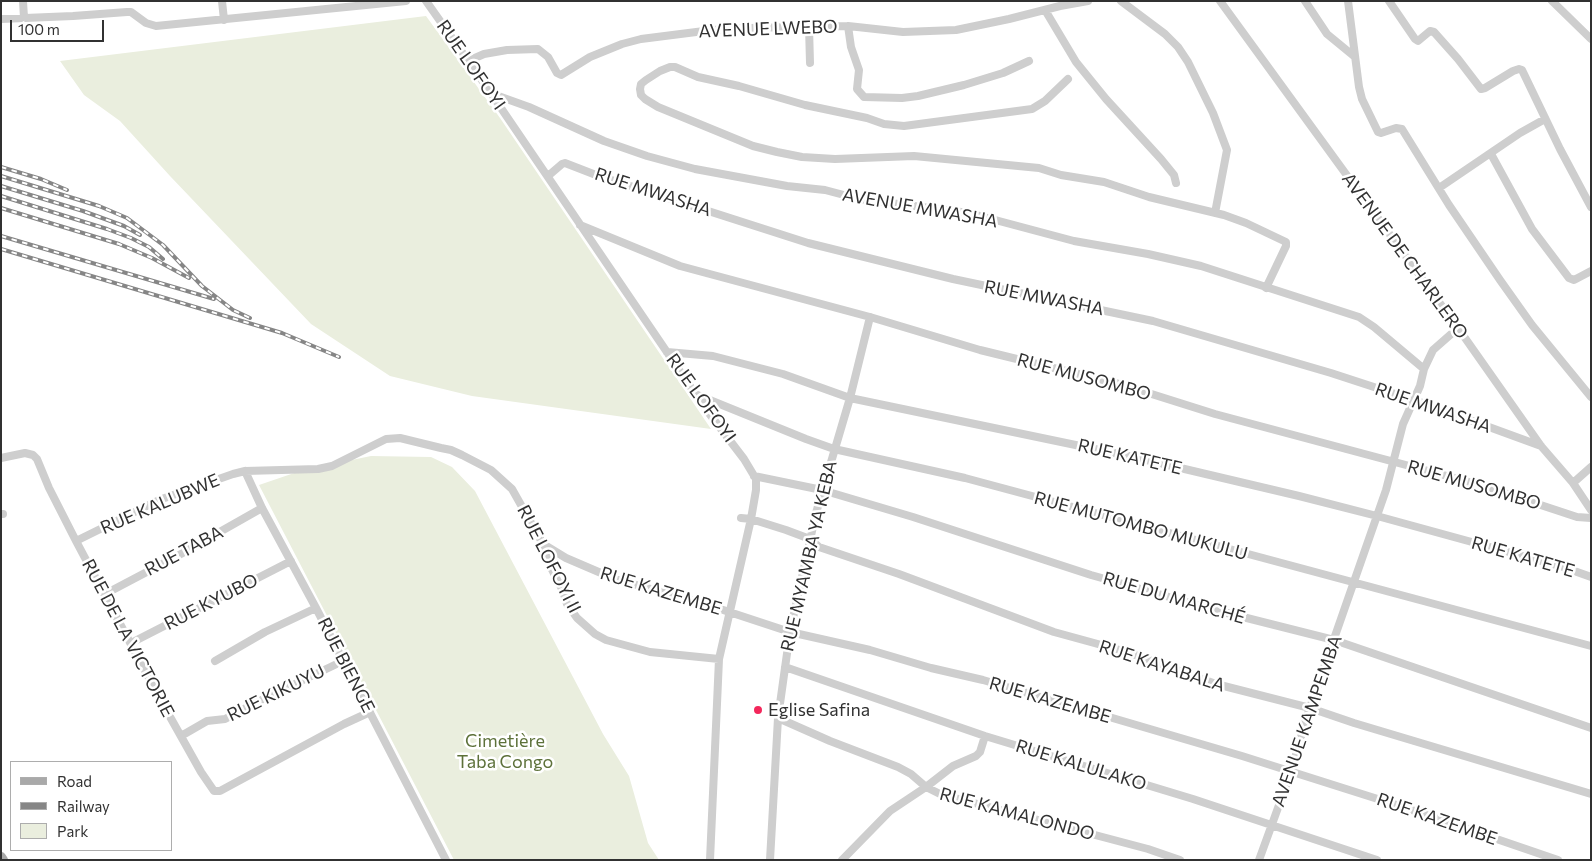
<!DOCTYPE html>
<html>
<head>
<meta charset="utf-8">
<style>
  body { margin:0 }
  #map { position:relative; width:1592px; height:861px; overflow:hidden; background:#fff; font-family:Commissioner,sans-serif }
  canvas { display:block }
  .frame { position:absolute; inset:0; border:2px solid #313131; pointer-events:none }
  .legend { position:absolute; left:10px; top:761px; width:162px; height:90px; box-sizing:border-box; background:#fff; border:1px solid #adadad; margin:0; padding:6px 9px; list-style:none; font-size:15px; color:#313131 }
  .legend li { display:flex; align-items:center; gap:10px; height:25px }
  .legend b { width:25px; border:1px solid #adadad }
  .scale { position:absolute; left:10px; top:20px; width:94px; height:22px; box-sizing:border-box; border:2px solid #313131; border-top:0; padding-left:6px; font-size:15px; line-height:18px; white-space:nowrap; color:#313131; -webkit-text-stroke:4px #fff; paint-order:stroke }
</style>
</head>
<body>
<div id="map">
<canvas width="1592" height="861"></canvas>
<div class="frame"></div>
<ul class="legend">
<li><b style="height:6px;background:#a9a9a9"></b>Road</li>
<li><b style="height:6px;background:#868686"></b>Railway</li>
<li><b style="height:14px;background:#eaeede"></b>Park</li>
</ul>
<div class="scale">100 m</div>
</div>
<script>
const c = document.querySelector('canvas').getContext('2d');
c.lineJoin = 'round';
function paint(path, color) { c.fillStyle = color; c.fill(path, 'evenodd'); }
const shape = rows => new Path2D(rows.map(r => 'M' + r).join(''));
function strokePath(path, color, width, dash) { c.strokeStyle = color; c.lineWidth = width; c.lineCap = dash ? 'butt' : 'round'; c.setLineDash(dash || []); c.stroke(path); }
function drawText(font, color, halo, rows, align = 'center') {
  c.font = font + ' Commissioner,sans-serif'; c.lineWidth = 5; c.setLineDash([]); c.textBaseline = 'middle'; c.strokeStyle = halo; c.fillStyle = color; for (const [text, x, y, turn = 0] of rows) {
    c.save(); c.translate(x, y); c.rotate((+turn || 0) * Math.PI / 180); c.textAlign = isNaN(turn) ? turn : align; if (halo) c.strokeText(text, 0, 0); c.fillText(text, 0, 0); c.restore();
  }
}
paint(shape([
  [426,16,500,118,711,429,472,396,390,376,311,324,170,176,120,121,84,95,60,61],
  [371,456,431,457,452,467,475,491,603,734,629,776,648,843,659,860,454,860,259,485,303,470]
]), '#eaeede');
strokePath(shape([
  [23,1,24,18],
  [222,1,224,20],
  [426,1,486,86,705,408,744,459,756,479,756,490,751,519,719,659,710,860],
  [1121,1,1165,34,1178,47,1188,62,1213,113,1227,150,1215,213],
  [1220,1,1458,328,1541,446,1573,483,1591,510],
  [1305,1,1327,34,1355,57],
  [1348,1,1359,87,1362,99,1378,132,1381,133,1396,128,1402,129,1449,205,1500,280,1532,325,1591,397],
  [1389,1,1415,39,1418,41,1430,31,1434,32,1458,59,1481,89,1485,88,1513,71,1519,69,1522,70,1560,149,1591,207],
  [1552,1,1591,39],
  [1045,10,1076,62,1106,99,1161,159,1174,175,1176,183],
  [1,19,73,16,127,12,131,12,146,23,156,26,406,1],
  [848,26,851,47,859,70,857,89,864,97,902,98,918,96,964,85,1003,73,1029,61],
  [809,27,810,63],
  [468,61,484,54,507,50,538,49,548,57,557,73,561,75,590,57,622,44,641,39,712,30,747,28,848,26,903,32,956,30,1009,19,1060,6,1088,1],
  [1068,79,1045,101,1032,109,904,126,884,124,867,118,805,105,739,86,698,77,675,67,670,67,660,71,646,80,641,84,640,89,641,95,645,99,658,107,753,146,777,152,802,157,835,159,914,156,1039,168,1061,175,1104,182,1149,197,1224,215,1246,223,1286,242,1286,246,1266,288],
  [490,93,529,107,604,141,647,156,695,169,787,186,825,190,859,199,969,213,1074,241,1148,254,1201,266,1359,317,1374,327,1424,369],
  [1491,154,1532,229,1569,278,1574,280,1591,271],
  [548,176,562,164,565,163,596,175,808,243,953,279,1153,321,1331,373,1426,404,1541,446],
  [1439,188,1520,133,1545,119],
  [580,225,680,266,870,317,980,350,1123,385,1215,414,1477,484,1577,517,1591,518],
  [667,352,713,356,783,374,850,398,1138,458,1299,496,1377,516,1563,567,1591,577],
  [695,394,806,439,834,449,965,478,1591,646],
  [1,458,25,453,33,455,37,459,49,488,76,541,160,699,201,772,214,791,220,791,344,724,370,712],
  [245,471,262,508,316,608,446,860],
  [754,476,822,490,913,517,1091,575,1219,611,1334,640,1591,728],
  [1573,483,1591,467],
  [1,514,3,514],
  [741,518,751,519,786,530,810,539,819,547,899,574,1054,632,1127,652,1216,684,1310,708,1354,723,1591,794],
  [76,541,159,500,233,474,245,471,318,469,332,466,386,439,400,438,441,448,451,450,462,455,491,470,512,489,543,544,548,562,563,591,567,604,577,618,595,634,606,640,650,652,719,659],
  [543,544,566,558,615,579,705,604,790,632,870,650,931,668,983,680,1242,756,1403,807,1558,860],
  [105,594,179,555,262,508],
  [131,643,291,561],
  [215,661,265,632,316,608],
  [785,667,985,736,1193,799,1377,860],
  [778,718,830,741,898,767,911,774,926,787,940,794,1148,849,1180,860],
  [181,736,207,721,225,719,259,701,343,661],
  [770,860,778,718,790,632,816,513,850,398,870,317],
  [842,860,890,811,926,787,953,766,976,756,980,752,985,736],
  [1259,860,1291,772,1306,719,1386,490,1403,424,1420,386,1424,369,1433,350,1458,328]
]), '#cecece', 8);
strokePath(shape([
  [1,857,3,860]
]), '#a9a9a9', 10);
const rail = shape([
  [1,167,41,179,67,190],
  [1,176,99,206,127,218,163,245,202,286,233,310,250,318],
  [1,186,83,211,124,226,140,235],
  [1,196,107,229,131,238,149,247,163,259],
  [1,208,119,244,152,258,189,278],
  [1,236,214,299],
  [1,249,282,333,339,357]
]);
strokePath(rail, '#868686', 4);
strokePath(rail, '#fff', 2, [5.5]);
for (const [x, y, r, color] of [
  [758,710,5,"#f3275b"]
]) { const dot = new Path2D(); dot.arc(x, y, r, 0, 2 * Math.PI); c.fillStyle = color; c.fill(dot); strokePath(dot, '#fff', 2); }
drawText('18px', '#313131', '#fff', [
  ["AVENUE LWEBO",768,29,-2],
  ["RUE LOFOYI",471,65,55],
  ["RUE MWASHA",653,192,18],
  ["AVENUE MWASHA",920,208,10],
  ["AVENUE DE CHARLERO",1405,256,54],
  ["RUE MWASHA",1044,298,11],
  ["RUE MUSOMBO",1084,377,15],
  ["RUE LOFOYI",701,398,54],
  ["RUE MWASHA",1433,408,19],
  ["RUE KATETE",1130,457,13],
  ["RUE MUSOMBO",1474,485,16],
  ["RUE KALUBWE",160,504,-23],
  ["RUE MUTOMBO MUKULU",1141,526,15],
  ["RUE TABA",184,551,-28],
  ["RUE MYAMBA YA KEBA",809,556,-77],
  ["RUE KATETE",1523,557,16],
  ["RUE LOFOYI II",549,559,63],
  ["RUE KAZEMBE",661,591,17],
  ["RUE DU MARCHÉ",1174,598,16],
  ["RUE KYUBO",211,602,-27],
  ["RUE DE LA VICTORIE",128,638,62],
  ["RUE BIENGE",346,665,63],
  ["RUE KAYABALA",1162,666,18],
  ["RUE KIKUYU",276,693,-26],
  ["RUE KAZEMBE",1050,700,16],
  ["AVENUE KAMPEMBA",1307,721,-71],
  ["RUE KALULAKO",1081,765,17],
  ["RUE KAMALONDO",1017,814,15],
  ["RUE KAZEMBE",1437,819,19]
]);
drawText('18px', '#313131', '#fff', [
  ["Eglise Safina",768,710]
], 'left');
drawText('18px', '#5d713a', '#fff', [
  ["Cimetière",505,741],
  ["Taba Congo",505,762]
]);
</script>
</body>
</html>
